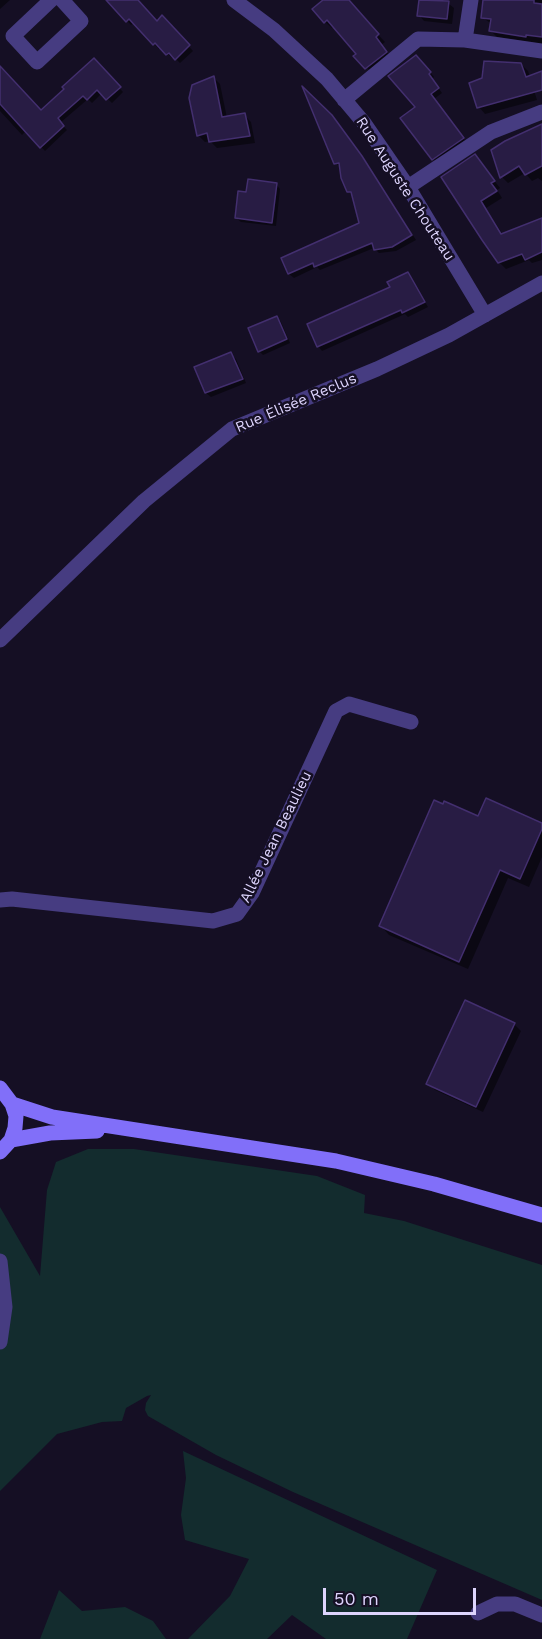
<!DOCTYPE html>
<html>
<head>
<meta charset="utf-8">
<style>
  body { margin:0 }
  #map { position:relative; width:542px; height:1639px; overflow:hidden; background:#150f24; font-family:"Work Sans",sans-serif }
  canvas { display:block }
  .scale { position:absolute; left:323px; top:1588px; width:153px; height:27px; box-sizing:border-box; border:3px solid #ddd4fd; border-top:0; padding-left:8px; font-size:18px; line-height:21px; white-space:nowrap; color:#ddd4fd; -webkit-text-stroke:4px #150f24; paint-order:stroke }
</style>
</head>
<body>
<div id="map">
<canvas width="542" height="1639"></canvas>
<div class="scale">50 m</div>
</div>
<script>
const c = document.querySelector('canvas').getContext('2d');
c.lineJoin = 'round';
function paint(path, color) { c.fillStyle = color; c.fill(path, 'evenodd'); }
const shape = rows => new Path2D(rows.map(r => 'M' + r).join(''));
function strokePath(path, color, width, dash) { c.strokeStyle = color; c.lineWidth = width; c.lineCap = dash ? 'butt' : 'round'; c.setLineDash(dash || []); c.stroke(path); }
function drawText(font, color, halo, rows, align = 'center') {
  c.font = font + ' "Work Sans",sans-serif'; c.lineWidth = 5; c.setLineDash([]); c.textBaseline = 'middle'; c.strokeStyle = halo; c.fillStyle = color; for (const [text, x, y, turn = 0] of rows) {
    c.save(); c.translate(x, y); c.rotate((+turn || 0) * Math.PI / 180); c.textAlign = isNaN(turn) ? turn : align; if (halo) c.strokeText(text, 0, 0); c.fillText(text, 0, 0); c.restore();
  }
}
paint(shape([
  [88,1149,134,1149,317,1176,365,1195,364,1213,404,1221,542,1265,542,1600,293,1492,216,1455,148,1416,145,1410,146,1403,151,1395,147,1396,126,1408,122,1421,102,1422,57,1434,0,1491,0,1207,40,1276,47,1190,56,1162],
  [183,1451,437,1570,407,1639,326,1639,292,1615,267,1639,188,1639,230,1596,249,1559,185,1540,181,1515,186,1478],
  [59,1590,82,1611,125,1607,153,1621,166,1639,40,1639]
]), '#132c2e');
paint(shape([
  [0,0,10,0,0,9],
  [108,0,136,0,157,22,162,17,193,51,180,63,174,57,172,58,161,47,159,49,134,23,131,25],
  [325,0,342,0,355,10,385,42,381,45,393,59,373,74,356,56,359,54,335,26,332,28,325,22],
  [419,0,450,0,449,4,454,8,452,24,424,21,419,15],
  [485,0,542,0,542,44,497,37,491,31,492,24,483,18],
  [94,60,123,92,112,103,102,93,92,103,88,99,60,123,67,130,45,151,26,131,22,135,0,111,0,68,41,112],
  [421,61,434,77,432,79,442,93,434,99,467,143,437,163,433,159,417,107],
  [521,64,528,71,537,100,485,114,479,107],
  [214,78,220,84,227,118,244,115,251,122,255,143,217,148,210,141,205,142,198,135],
  [336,122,366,163,416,240,396,251,379,253,374,248,320,270,317,267,294,278,289,274,283,259,361,224,353,196,348,191,341,167,335,163],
  [542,127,542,181,538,178,532,181,525,173,508,183,502,177],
  [475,156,500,188,497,190,502,198,486,208,503,235,542,220,542,260,532,263,529,260,506,269,499,262,443,177],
  [276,184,280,189,276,226,241,222,236,218,247,194],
  [407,273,428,307,408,317,405,314,322,351,318,346],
  [277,317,281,322,290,343,263,355,259,351],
  [231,354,236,359,246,383,211,397,206,393,196,368],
  [479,818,542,825,542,857,529,887,508,878,468,969,389,935,381,926],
  [514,1024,521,1031,483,1112,435,1090,428,1083]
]), '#0007');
const building = shape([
  [106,0,138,0,157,21,162,15,190,45,175,60,169,53,166,55,155,43,153,45,129,19,126,22,106,0],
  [323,0,349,0,379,34,376,37,387,52,365,69,353,56,356,54,327,20,324,23,312,9,323,0],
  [419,0,449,1,447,19,417,16,419,0],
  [483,0,534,0,534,3,542,4,542,37,526,35,526,37,489,31,491,19,481,18,483,0],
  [416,55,431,72,429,74,439,88,431,94,464,138,432,160,400,118,415,107,388,76,416,55],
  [94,58,121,87,106,100,97,90,87,100,83,96,58,118,64,126,40,148,0,104,0,66,41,110,64,89,62,87,94,58],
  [484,61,521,63,526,77,542,71,542,90,477,108,469,83,482,78,484,61],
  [214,76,222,117,245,113,250,136,209,142,207,133,197,136,189,98,192,85,214,76],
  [302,86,332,115,362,156,412,235,392,247,374,250,372,243,314,267,313,263,288,274,281,258,359,223,351,192,347,192,341,178,339,163,334,164,302,86],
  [542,124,542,166,525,175,519,166,500,178,491,150,505,141,542,124],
  [475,154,495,181,491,183,497,191,481,201,501,234,542,218,542,252,525,260,522,254,498,263,482,240,441,177,475,154],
  [248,179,277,183,272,223,235,218,238,191,246,192,248,179],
  [408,272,425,302,402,313,401,310,317,347,307,324,390,287,387,282,408,272],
  [277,316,287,339,258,352,248,328,277,316],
  [231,352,243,379,205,393,194,367,231,352],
  [486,798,542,823,542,829,520,879,500,870,459,962,379,926,434,800,443,804,444,801,478,816,486,798],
  [465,1000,515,1023,476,1107,426,1084,465,1000]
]);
paint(building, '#281c44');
strokePath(building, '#432f6f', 1.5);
strokePath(shape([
  [51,0,13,36,37,62,81,21,62,0],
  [234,0,274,30,327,79,364,123,408,187,485,315],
  [465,40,471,0],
  [344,100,418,39,465,40,542,51],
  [408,187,491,132,542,112],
  [0,640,144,501,232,429,377,369,449,335,542,283],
  [0,900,12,899,213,921,237,914,252,893,336,711,349,704,411,722],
  [0,1261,5,1307,0,1342],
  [478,1613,497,1604,515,1604,542,1615]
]), '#463c81', 15);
strokePath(shape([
  [0,1088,12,1104,16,1116,15,1128,11,1140,0,1152],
  [12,1104,52,1117,336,1161,434,1184,542,1215],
  [11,1140,50,1133,97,1131]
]), '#816ff9', 15);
drawText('15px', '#ddd4fd', '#150f24', [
  ["Rue Auguste Chouteau",405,189,57],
  ["Rue Élisée Reclus",296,403,-23],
  ["Allée Jean Beaulieu",276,837,-64]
]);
</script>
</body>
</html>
